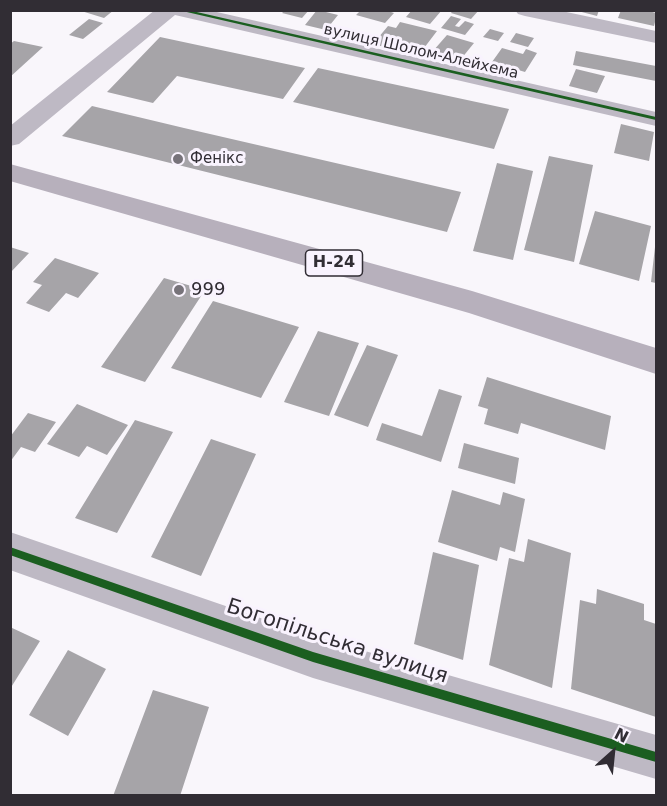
<!DOCTYPE html>
<html>
<head>
<meta charset="utf-8">
<style>
  body { margin:0 }
  #map { position:relative; width:667px; height:806px; overflow:hidden; background:#f9f6fb; font-family:"DejaVu Sans",sans-serif }
  canvas { display:block }
  .frame { position:absolute; inset:0; border:12px solid #312d34; pointer-events:none }
  .north { position:absolute; left:583px; top:722px; width:60px; height:60px; -webkit-text-stroke:4px #f9f3fe; paint-order:stroke; rotate:27deg; font-size:16px; font-weight:700; line-height:24px; text-align:center; color:#312d34 }
  .north::after { content:''; display:block; margin:auto; width:21px; height:27px; background:#312d34; clip-path:polygon(50% 0,100% 100%,50% 72%,0 100%) }
</style>
</head>
<body>
<div id="map">
<canvas width="667" height="806"></canvas>
<div class="frame"></div>
<div class="north">N</div>
</div>
<script>
const c = document.querySelector('canvas').getContext('2d');
c.lineJoin = 'round';
function paint(path, color) { c.fillStyle = color; c.fill(path, 'evenodd'); }
const shape = rows => new Path2D(rows.map(r => 'M' + r).join(''));
function strokePath(path, color, width, dash) { c.strokeStyle = color; c.lineWidth = width; c.lineCap = dash ? 'butt' : 'round'; c.setLineDash(dash || []); c.stroke(path); }
function drawText(font, color, halo, rows, align = 'center') {
  c.font = font + ' "DejaVu Sans",sans-serif'; c.lineWidth = 6; c.setLineDash([]); c.textBaseline = 'middle'; c.strokeStyle = halo; c.fillStyle = color; for (const [text, x, y, turn = 0] of rows) {
    c.save(); c.translate(x, y); c.rotate((+turn || 0) * Math.PI / 180); c.textAlign = isNaN(turn) ? turn : align; if (halo) c.strokeText(text, 0, 0); c.fillText(text, 0, 0); c.restore();
  }
}
paint(shape([
  [78,10,114,10,104,18],
  [285,10,309,10,302,18,282,13],
  [317,10,318,10,338,15,326,30,305,25],
  [361,10,385,10,394,13,385,23,356,15],
  [412,10,442,10,430,24,406,17],
  [453,10,479,10,471,19,451,13],
  [574,10,599,10,597,16],
  [621,10,645,10,656,13,656,18,654,26,618,18],
  [451,16,461,19,455,26,459,27,465,21,474,24,465,35,441,28],
  [89,19,103,23,83,39,69,35],
  [400,22,437,31,418,56,373,44,388,26,396,28],
  [490,29,504,33,498,41,483,37],
  [516,33,534,38,528,47,510,42],
  [447,35,474,43,461,59,433,51],
  [160,37,305,68,283,99,177,76,153,103,107,92],
  [14,41,43,47,10,77,10,44],
  [502,48,523,54,526,49,537,53,525,72,492,62],
  [576,51,656,66,656,81,573,65],
  [318,68,509,109,494,149,293,102],
  [576,69,605,76,597,93,569,86],
  [92,106,184,128,461,192,447,232,62,136],
  [621,124,654,132,649,161,614,153],
  [549,156,593,165,574,262,524,250],
  [497,163,533,171,513,260,473,251],
  [595,211,651,226,639,281,579,264],
  [10,247,29,253,10,273],
  [655,247,656,248,656,283,651,282],
  [55,258,99,273,78,298,66,293,49,312,26,303,42,285,33,282],
  [164,278,205,290,145,382,101,367],
  [213,301,299,327,261,398,171,368],
  [318,331,359,343,329,416,284,402],
  [367,345,398,355,368,427,334,415],
  [487,377,611,416,605,450,521,423,518,434,484,424,488,409,478,406],
  [439,389,462,396,441,462,376,440,382,423,422,436],
  [77,404,128,425,107,455,87,446,79,457,47,444],
  [28,413,56,422,35,452,21,447,10,462,10,437],
  [135,420,173,432,117,533,75,518],
  [211,439,256,454,201,576,151,557],
  [464,443,519,458,515,484,458,468],
  [452,490,500,505,503,492,525,499,515,552,500,547,497,561,438,542],
  [528,539,571,553,552,688,489,665,509,558,524,562],
  [433,552,479,565,463,660,414,644],
  [597,589,644,604,644,620,656,624,656,717,571,689,580,600,596,604],
  [10,627,40,641,10,689],
  [68,650,106,669,68,736,29,715],
  [153,690,209,707,180,796,113,796]
]), '#a6a4a8');
paint(shape([
  [155,10,208,10,656,112,656,126,175,15,19,144,10,146,10,126,155,10],
  [515,10,557,10,656,31,656,43,525,16,518,14,515,10],
  [10,532,313,636,656,735,656,779,313,678,10,570,10,532]
]), '#beb9c4');
paint(shape([
  [10,164,472,291,656,348,656,374,469,313,10,181,10,164]
]), '#b7b0bc');
paint(shape([
  [178,10,188,10,656,117,656,120,178,10],
  [10,547,313,652,656,752,656,762,313,662,10,555,10,547]
]), '#1b5e20');
for (const [x, y, r, color] of [
  [178,159,6,"#77737a"],
  [179,290,6,"#77737a"]
]) { const dot = new Path2D(); dot.arc(x, y, r, 0, 2 * Math.PI); c.fillStyle = color; c.fill(dot); strokePath(dot, '#f9f3fe', 2); }
drawText('15px', '#312d34', '#f9f3fe', [
  ["вулиця Шолом-Алейхема",421,52,13]
]);
drawText('15px', '#312d34', '#f9f3fe', [
  ["Фенікс",190,159]
], 'left');
for (const [x, y, w] of [
  [334,263,57]
]) { const box = new Path2D(); box.roundRect(x - w / 2, y - 13, w, 26, 4.5); c.fillStyle = '#f9f3fe'; c.fill(box); strokePath(box, '#312d34', 1.5); }
drawText('bold 16px', '#312d34', null, [
  ["Н-24",334,263]
]);
drawText('18px', '#312d34', '#f9f3fe', [
  ["999",191,290]
], 'left');
drawText('21px', '#312d34', '#f9f3fe', [
  ["Богопільська вулиця",337,642,18]
]);
</script>
</body>
</html>
